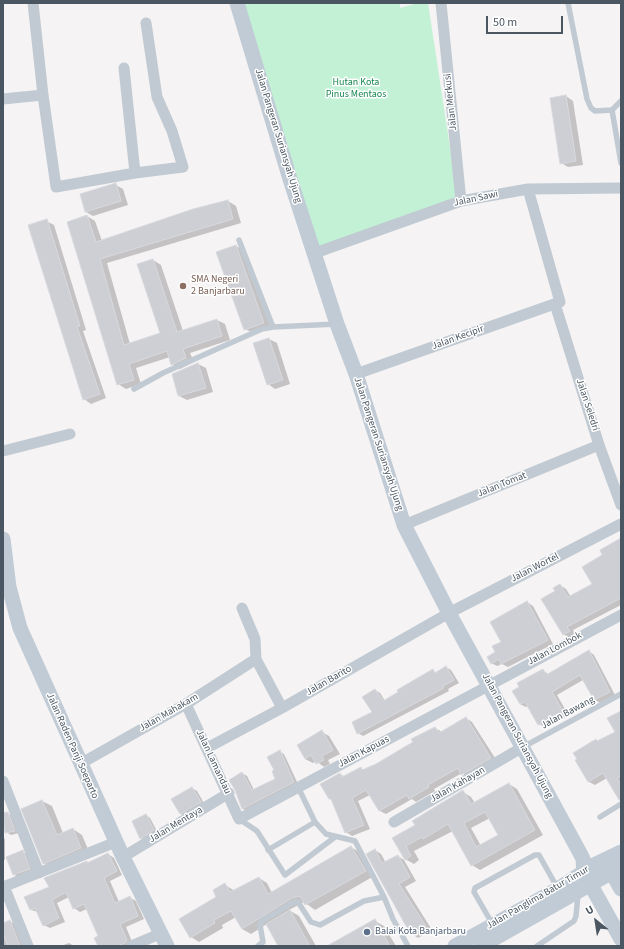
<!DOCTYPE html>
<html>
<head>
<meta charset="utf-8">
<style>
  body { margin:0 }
  #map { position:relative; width:624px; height:949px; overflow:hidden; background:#f5f3f3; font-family:"Source Sans 3",sans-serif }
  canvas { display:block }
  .frame { position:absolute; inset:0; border:4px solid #4a5661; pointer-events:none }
  .north { position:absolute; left:576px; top:901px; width:40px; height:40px; -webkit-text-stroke:3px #fff; paint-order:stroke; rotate:330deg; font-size:11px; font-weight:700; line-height:16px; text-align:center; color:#4a5661 }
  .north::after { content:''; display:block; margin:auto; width:14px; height:18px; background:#4a5661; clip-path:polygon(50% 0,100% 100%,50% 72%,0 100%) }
  .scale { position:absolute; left:486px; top:16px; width:77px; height:18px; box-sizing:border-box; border:2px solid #4a5661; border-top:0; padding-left:5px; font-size:12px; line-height:14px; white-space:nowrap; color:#4a5661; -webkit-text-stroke:3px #fff; paint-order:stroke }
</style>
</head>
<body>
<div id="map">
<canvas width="624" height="949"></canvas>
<div class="frame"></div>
<div class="north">U</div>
<div class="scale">50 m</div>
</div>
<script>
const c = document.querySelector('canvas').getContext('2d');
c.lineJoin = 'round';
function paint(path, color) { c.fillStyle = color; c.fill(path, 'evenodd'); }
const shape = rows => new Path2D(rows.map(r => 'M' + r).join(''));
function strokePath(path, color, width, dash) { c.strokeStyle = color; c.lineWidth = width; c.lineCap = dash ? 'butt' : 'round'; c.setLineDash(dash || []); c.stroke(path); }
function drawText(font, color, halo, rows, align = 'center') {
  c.font = font + ' "Source Sans 3",sans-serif'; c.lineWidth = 3; c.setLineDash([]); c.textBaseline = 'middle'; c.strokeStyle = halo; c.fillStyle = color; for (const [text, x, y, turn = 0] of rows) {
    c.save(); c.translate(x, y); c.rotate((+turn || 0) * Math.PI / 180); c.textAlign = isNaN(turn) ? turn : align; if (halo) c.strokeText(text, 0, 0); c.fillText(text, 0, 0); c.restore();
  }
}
paint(shape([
  [243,3,400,3,400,8,418,3,428,3,458,200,318,250]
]), '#c3f1d5');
paint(shape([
  [566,96,573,101,583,165,568,167,561,163],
  [116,185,123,189,128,205,93,216,86,212],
  [228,201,236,206,241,223,107,263,130,344,162,334,153,260,161,265,183,331,217,320,225,324,230,340,190,353,194,362,180,369,172,364,170,357,136,368,141,384,126,389,118,384,87,216,95,221,102,241],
  [46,221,54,225,86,330,83,331,106,398,91,404,84,399],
  [236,246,244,250,271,327,253,333,245,329],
  [269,339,277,343,290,384,275,389,268,384],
  [198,364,206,368,213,392,187,400,179,396],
  [621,541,621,605,573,630,575,634,570,638,563,634,557,592,560,585,566,589,571,597,593,584,604,555],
  [527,602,533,606,553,644,508,667,502,664,497,666,491,663],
  [589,651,594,655,615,695,600,703,595,700,583,680,557,695,569,716,545,727,539,724,528,706,526,707,520,704,543,670,549,675],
  [446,667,451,670,459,683,448,689,449,691,363,736,358,733,373,713,375,690,380,693,385,701,433,671,436,673],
  [621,712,621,800,607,778,595,785,589,782,576,761,596,740,598,742,616,732],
  [466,718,472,722,497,761,469,778,462,773,434,789,435,791,416,802,412,799,386,814,380,811,370,795,358,801,370,829,352,836,346,832,332,800,330,799,340,774,345,777,360,768,364,770,376,765,435,728,442,732],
  [322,732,329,736,340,754,328,760,330,764,324,767,316,761,313,763,305,759],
  [280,752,284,754,298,784,247,811,243,809,236,789,242,773,247,776,254,790,276,779,275,771],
  [509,784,517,789,543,835,480,870,472,865,453,831,414,851,419,860,414,864,405,859,394,838,416,825,463,792,471,797,475,803],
  [490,818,499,836,481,846,471,828],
  [192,788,197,791,205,805,185,816,181,814,172,799],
  [42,801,52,806,63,833,73,829,82,835,90,854,53,869,44,863],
  [7,813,12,816,19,833,11,835,6,832,3,814],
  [146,815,150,818,158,833,145,841,141,838],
  [3,838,5,839,5,860,3,860],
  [351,847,359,852,374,876,315,910,304,902,289,910,299,916,316,946,279,946,267,924,251,934,242,929,236,917,222,925,223,928,199,942,191,937,225,885,235,891,259,878,267,883,272,893],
  [375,850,381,854,386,863,398,856,404,860,416,881,405,887,432,930,418,938,412,934],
  [22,851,27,854,34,871,19,877,14,875],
  [108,854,114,858,122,875,110,881,119,902,129,897,136,901,144,919,126,927,133,944,132,946,99,946,100,937,87,909,80,912,74,908,69,897,57,903,65,922,50,928,44,925,38,912,31,910,50,887,87,862,89,864],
  [10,921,16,925,25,946,3,946,3,924],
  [375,921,384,926,396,946,329,946],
  [69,943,74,946,61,946]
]), '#0003');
const building = shape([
  [566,95,576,161,560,164,550,98,566,95],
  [116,183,121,201,85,212,80,194,116,183],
  [228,200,233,219,100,259,124,345,160,333,137,264,153,259,177,332,217,319,222,336,183,349,186,358,171,365,167,351,129,364,134,380,117,385,67,222,87,215,96,242,193,209,228,200],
  [47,219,80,326,77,327,100,394,83,400,28,225,47,219],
  [236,245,264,323,244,330,216,252,236,245],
  [269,338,283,380,267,385,253,343,269,338],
  [198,363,206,388,178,396,172,374,198,363],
  [621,538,621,598,567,627,570,631,563,635,541,599,555,591,553,588,560,584,568,597,592,584,582,567,602,555,600,550,621,538],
  [527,601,548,640,501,664,499,659,491,664,487,657,495,652,492,646,501,642,490,622,527,601],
  [589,650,610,692,594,700,580,675,552,692,564,713,538,725,525,702,520,704,512,691,519,687,517,683,543,669,546,675,589,650],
  [446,666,454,680,443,686,444,688,357,734,352,722,372,712,362,697,375,689,383,701,398,692,397,690,433,669,435,673,446,666],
  [621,711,621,776,617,778,621,786,621,800,619,800,603,773,588,782,575,760,577,759,573,753,596,739,597,741,615,732,607,718,621,711],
  [466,717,491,758,461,775,458,768,428,785,429,787,409,799,407,795,379,811,366,790,352,798,364,825,345,833,331,799,329,799,320,784,340,773,342,777,361,767,362,770,376,764,413,742,411,739,435,727,439,733,466,717],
  [322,730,333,750,322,756,324,760,316,764,311,755,305,759,297,745,322,730],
  [280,750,294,782,242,809,235,790,229,780,242,772,252,790,275,779,272,771,274,770,267,757,280,750],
  [509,783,535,830,471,866,448,824,423,839,422,837,406,846,411,856,405,860,392,838,415,825,412,821,463,790,471,804,509,783],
  [485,812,498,835,476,847,464,823,485,812],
  [192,787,201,802,180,814,171,799,192,787],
  [42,800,57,835,73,828,81,848,43,864,21,809,42,800],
  [8,812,15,831,5,833,3,813,8,812],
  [146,814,154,830,140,839,132,821,146,814],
  [351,846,366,871,305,905,300,896,292,898,242,929,231,911,214,920,215,923,190,938,179,919,216,897,213,890,225,883,230,892,259,877,268,894,351,846],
  [375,849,382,863,398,855,410,877,399,884,426,926,411,935,366,854,375,849],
  [23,850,30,869,13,875,6,857,23,850],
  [108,853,117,871,104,878,115,903,130,896,138,916,120,924,127,940,125,943,118,946,98,946,94,938,98,936,84,904,73,909,66,892,52,900,59,918,43,926,35,908,30,910,24,897,49,887,44,878,87,861,87,863,108,853],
  [290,910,310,946,278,946,266,924,290,910],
  [375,919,390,946,327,946,375,919],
  [10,920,20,946,8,946,3,934,3,923,10,920]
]);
paint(building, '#cdcfd5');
strokePath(building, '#d7d9de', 1);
strokePath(shape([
  [568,3,587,99,591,108,595,111,612,110,621,101],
  [612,110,621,163],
  [239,240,273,327],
  [134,389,163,373,262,329,273,327,337,324],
  [523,747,621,694],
  [298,787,315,822,326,834,355,841,384,897],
  [600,817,621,804],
  [239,819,257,831,285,875,335,837],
  [268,850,315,822],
  [493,925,474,892,475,888,535,855,539,855,558,889],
  [258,946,263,942,260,925,262,921,294,902,298,902,311,922,320,925,364,901,384,897,393,919,408,946],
  [537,946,574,921,576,916,578,894]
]), '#c1cad2', 5.5);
strokePath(shape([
  [33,3,43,95,56,187,135,173,183,167,172,131,157,97,146,23],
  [441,3,461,201],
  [124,68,135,173],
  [3,99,43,95],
  [315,253,461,201,528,189,621,188],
  [555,304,599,445,621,505],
  [356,374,560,302,528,189],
  [3,451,70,434],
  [404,525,599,445],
  [242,608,255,639,256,659,282,708],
  [186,704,239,819,621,615],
  [207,748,282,708,449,613,621,524],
  [80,764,186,704,256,659],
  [3,781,39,873],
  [394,822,523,747],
  [123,857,229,793],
  [4,886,28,946],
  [3,887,116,842],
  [131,946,162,933]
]), '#c1cad2', 11);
strokePath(shape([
  [237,3,290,179,337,324,356,374,404,525,449,613,580,853,583,859,584,873,621,939],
  [3,539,9,587,20,628,123,857,167,946],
  [602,869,612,873,621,889],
  [455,946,558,889,594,865,621,852],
  [481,946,621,867]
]), '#c1cbd6', 15);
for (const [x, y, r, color] of [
  [183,286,4,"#8d6e63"],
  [367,932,4,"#5c6f8a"]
]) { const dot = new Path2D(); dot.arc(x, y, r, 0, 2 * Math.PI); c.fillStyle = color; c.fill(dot); strokePath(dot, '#fff', 1.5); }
drawText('10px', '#17864f', '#fff', [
  ["Hutan Kota",356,83],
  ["Pinus Mentaos",356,95]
]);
drawText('10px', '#4a5661', '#fff', [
  ["Jalan Merkusi",451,102,-96],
  ["Jalan Pangeran Suriansyah Ujung",278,136,73],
  ["Jalan Sawi",476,199,-12],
  ["Jalan Kecipir",458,338,-20],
  ["Jalan Seledri",587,405,72],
  ["Jalan Pangeran Suriansyah Ujung",378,444,72],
  ["Jalan Tomat",502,485,-22],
  ["Jalan Wortel",535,568,-27],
  ["Jalan Lombok",555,649,-28],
  ["Jalan Barito",329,681,-30],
  ["Jalan Mahakam",169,713,-30],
  ["Jalan Bawang",568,713,-28],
  ["Jalan Pangeran Suriansyah Ujung",517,736,62],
  ["Jalan Raden Panji Soeparto",72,746,66],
  ["Jalan Kapuas",364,752,-28],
  ["Jalan Lamandau",213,762,65],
  ["Jalan Kahayan",458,785,-30],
  ["Jalan Mentaya",176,825,-31],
  ["Jalan Panglima Batur Timur",538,898,-30]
]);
drawText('10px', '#785e54', '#fff', [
  ["SMA Negeri",191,280],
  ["2 Banjarbaru",191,292]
], 'left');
drawText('10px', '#4e5e75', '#fff', [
  ["Balai Kota Banjarbaru",375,932]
], 'left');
</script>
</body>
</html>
